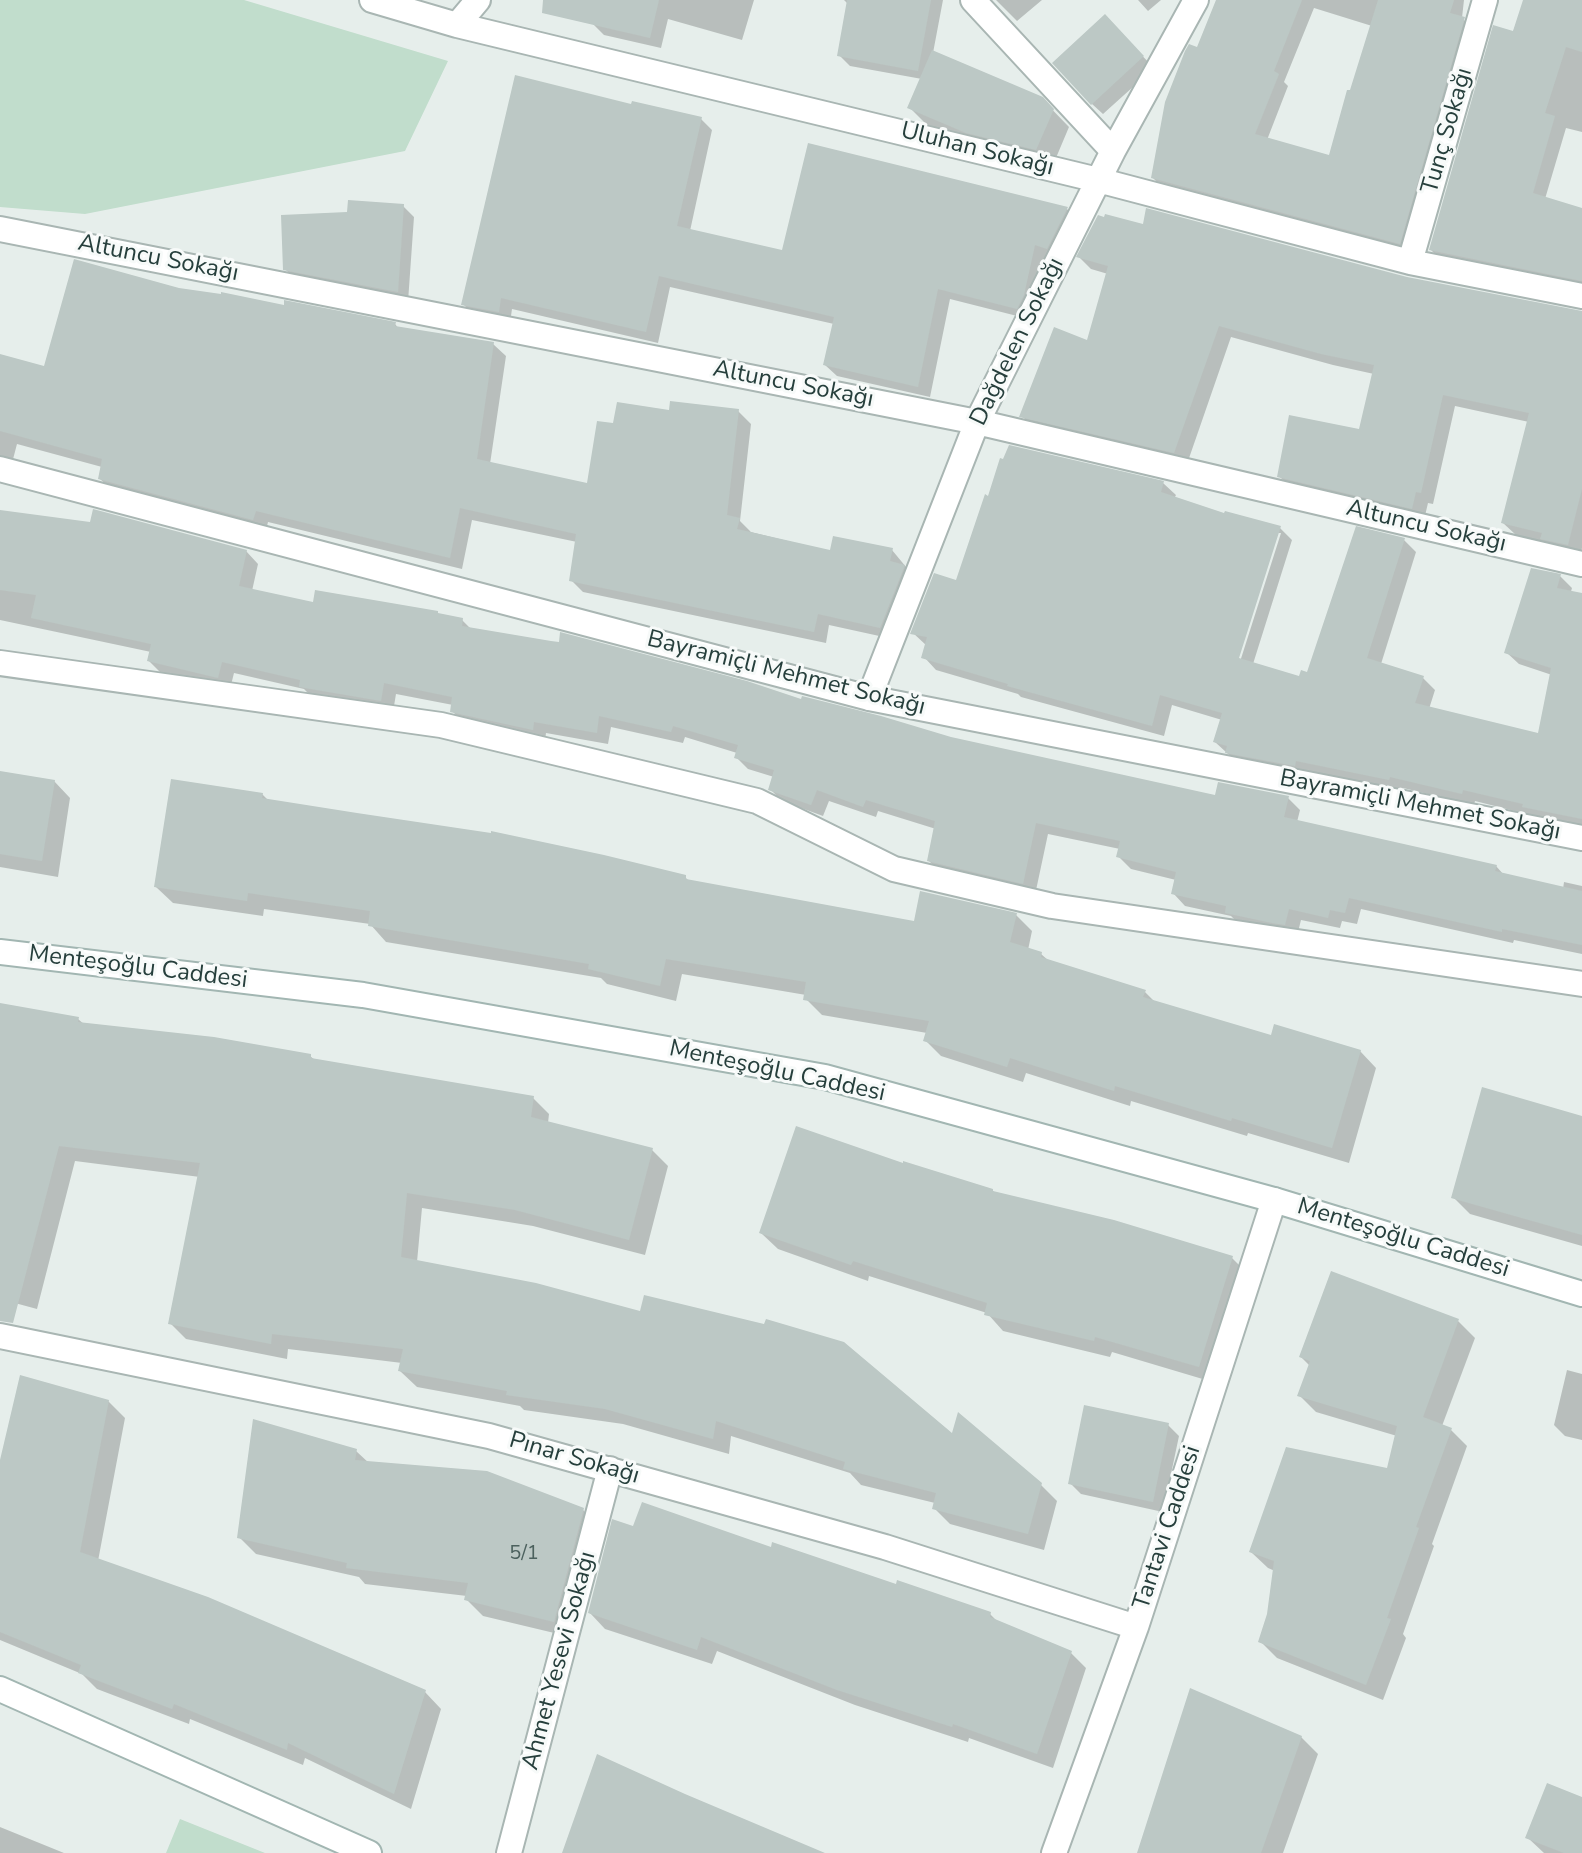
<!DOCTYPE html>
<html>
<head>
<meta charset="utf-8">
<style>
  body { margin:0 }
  canvas { display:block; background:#e6eeeb }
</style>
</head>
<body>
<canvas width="1582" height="1853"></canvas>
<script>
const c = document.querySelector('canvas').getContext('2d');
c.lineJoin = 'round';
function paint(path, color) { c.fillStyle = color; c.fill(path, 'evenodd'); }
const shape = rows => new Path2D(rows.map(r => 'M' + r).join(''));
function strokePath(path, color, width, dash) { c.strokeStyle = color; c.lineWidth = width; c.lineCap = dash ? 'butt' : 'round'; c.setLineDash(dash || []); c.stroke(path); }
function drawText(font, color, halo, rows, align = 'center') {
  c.font = font + ' "Nunito Sans",sans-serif'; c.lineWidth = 6; c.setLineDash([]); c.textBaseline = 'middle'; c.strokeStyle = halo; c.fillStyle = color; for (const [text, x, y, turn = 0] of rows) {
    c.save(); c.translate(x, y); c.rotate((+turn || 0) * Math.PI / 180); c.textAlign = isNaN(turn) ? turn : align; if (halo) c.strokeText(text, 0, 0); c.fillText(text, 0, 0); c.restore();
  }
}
paint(shape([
  [0,0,244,0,448,61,405,151,85,214,0,207],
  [180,1819,265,1853,166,1853]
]), '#c1ddcc');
paint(shape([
  [599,0,754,0,742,40,668,19,661,48,604,35,593,24],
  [844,0,943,0,933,53,1042,99,1069,127,1053,165,984,149,926,124,910,108,922,79,850,66,839,55,848,4],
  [996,0,1042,0,1017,21],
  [1138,0,1161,0,1148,11],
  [1218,0,1464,0,1462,18,1474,30,1410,253,1164,189,1153,178],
  [1314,8,1372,26,1330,157,1267,140,1288,86,1284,82],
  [1525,0,1582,0,1582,132,1566,128,1545,199,1582,210,1582,290,1443,262,1431,250],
  [1105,17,1154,68,1103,114,1092,104],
  [633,106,701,119,712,130,690,231,784,252,1067,209,1078,221,1059,259,1046,256,1035,307,1029,319,950,299,930,397,837,376,825,365,834,324,670,287,658,343,512,309,510,323,475,316,463,304],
  [403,206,414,217,408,302,296,280,285,269,349,214],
  [1144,227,1582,316,1582,548,1580,556,1555,550,1547,543,1516,535,1503,523,1529,422,1455,406,1433,504,1428,503,1424,520,1291,488,1279,476,1361,432,1374,374,1333,365,1231,337,1187,464,1034,428,1022,416,1089,343,1108,274,1091,269,1079,257],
  [178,290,395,324,399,329,493,344,506,356,490,464,588,485,615,426,670,413,738,411,751,424,740,521,751,532,832,552,892,550,916,579,893,639,829,625,826,643,583,592,571,580,577,542,472,520,462,569,268,522,266,531,113,491,100,479,102,467,17,444,11,467,0,472,0,356,45,368],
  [1010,447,1163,483,1176,495,1174,499,1225,516,1280,528,1292,540,1253,664,1301,678,1308,675,1404,540,1416,552,1381,664,1423,678,1435,690,1429,709,1539,735,1552,675,1519,664,1506,652,1560,576,1572,588,1570,595,1582,599,1582,828,1475,801,1474,805,1403,788,1401,791,1239,764,1215,742,1222,720,1172,705,1164,736,1021,697,1018,694,936,670,924,657,927,646,913,633,957,582],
  [1277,533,1281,533,1238,668,1234,667],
  [0,512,246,551,258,564,252,591,315,605,441,616,462,620,471,629,802,701,950,739,1216,797,1288,798,1300,810,1297,822,1496,866,1504,875,1563,889,1564,882,1582,886,1582,954,1514,940,1513,943,1361,909,1357,924,1342,921,1340,928,1301,920,1297,936,1239,924,1231,916,1185,906,1173,893,1176,880,1131,869,1119,857,1120,849,1048,834,1035,895,941,873,929,861,936,829,878,811,876,817,829,801,823,816,782,801,770,789,774,777,748,769,736,757,737,753,685,737,683,743,611,727,608,744,546,733,545,741,464,723,452,711,453,705,396,694,393,712,313,698,304,689,234,673,230,689,161,673,149,661,151,652,0,620],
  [0,773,54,781,70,798,58,877,0,867],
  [262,794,269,801,685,877,690,882,915,923,1016,915,1032,931,1028,950,1041,954,1049,961,1145,992,1156,1003,1273,1038,1360,1051,1376,1068,1349,1163,1248,1133,1247,1136,1131,1101,1130,1106,1026,1073,1023,1082,941,1056,925,1040,927,1033,822,1015,806,999,806,995,682,974,676,1001,607,984,601,978,386,942,370,924,264,909,263,916,173,903,156,887],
  [0,1005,78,1019,85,1025,310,1056,316,1061,533,1098,549,1114,548,1123,652,1150,668,1166,645,1255,533,1226,422,1208,417,1262,954,1436,1041,1485,1057,1501,1044,1550,950,1524,934,1508,935,1503,861,1485,850,1473,731,1436,729,1454,623,1424,524,1410,520,1406,417,1387,400,1371,402,1363,288,1349,287,1359,186,1339,170,1323,200,1177,75,1161,37,1309,0,1299],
  [1582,1118,1582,1246,1470,1214,1453,1197],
  [904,1166,992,1190,996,1194,1231,1257,1248,1274,1216,1383,1112,1352,1110,1357,1003,1331,987,1313,869,1276,868,1281,778,1249,761,1233],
  [1332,1274,1458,1321,1475,1338,1442,1426,1450,1429,1467,1446,1432,1544,1434,1546,1403,1634,1406,1638,1383,1700,1277,1658,1260,1641,1269,1614,1275,1571,1268,1568,1251,1552,1388,1470,1397,1436,1316,1412,1300,1396,1310,1366,1301,1357],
  [1567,1370,1582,1374,1582,1440,1565,1436,1554,1425],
  [108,1401,125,1418,98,1561,425,1692,441,1709,411,1809,305,1758,303,1765,190,1719,189,1724,97,1689,82,1674,0,1640,0,1469],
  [1168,1425,1179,1436,1163,1512,1081,1494,1070,1483],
  [356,1451,369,1463,583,1510,600,1526,571,1637,483,1616,466,1599,467,1596,365,1584,359,1577,256,1554,239,1537],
  [635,1529,772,1549,990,1614,999,1623,1071,1653,1086,1668,1053,1768,969,1738,968,1742,855,1705,717,1651,712,1664,605,1629,590,1613],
  [1301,1737,1318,1754,1283,1853,1139,1853],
  [1582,1799,1582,1853,1544,1853,1528,1838],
  [0,1827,64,1853,0,1853]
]), '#0003');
paint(shape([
  [543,0,659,0,650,38,542,13],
  [847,0,931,0,918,71,837,56],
  [1216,0,1302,0,1274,71,1279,74,1255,134,1329,155,1347,90,1350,90,1378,0,1454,0,1450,13,1465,17,1400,244,1151,178,1165,102,1185,51,1189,44,1197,47],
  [1523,0,1582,0,1582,52,1566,47,1545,113,1555,116,1533,193,1582,208,1582,281,1429,250,1493,25,1513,31],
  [1105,14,1144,56,1091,105,1052,63],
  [932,50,1043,97,1054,109,1036,150,966,133,907,108],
  [515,75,631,104,632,101,702,117,677,226,782,250,808,143,1068,207,1047,249,1035,245,1024,295,1017,309,938,289,918,387,823,365,834,317,659,276,646,332,501,298,499,312,461,305],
  [348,200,404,204,398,292,283,270,281,215,347,212],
  [1146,208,1407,277,1582,311,1582,489,1568,545,1540,539,1542,533,1501,523,1529,413,1443,395,1421,493,1416,492,1412,509,1277,477,1289,415,1359,429,1374,365,1321,354,1219,326,1174,453,1019,417,1054,327,1087,340,1108,266,1076,257,1098,215,1104,217,1105,214,1143,224],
  [74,259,179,288,221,294,221,292,284,305,284,300,396,322,395,326,494,342,477,459,587,483,597,421,613,423,617,402,669,410,670,401,739,409,727,515,740,518,737,529,830,550,833,536,893,548,890,561,905,565,880,628,818,614,814,632,569,581,576,534,460,508,450,558,256,511,253,520,98,479,102,459,0,431,0,354,44,366],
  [1009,445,1164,481,1161,492,1224,513,1225,511,1281,526,1239,658,1299,676,1301,670,1307,672,1356,526,1405,538,1367,658,1424,676,1415,703,1538,733,1551,668,1504,653,1531,568,1561,574,1557,588,1582,593,1582,819,1522,807,1523,804,1463,790,1462,794,1390,777,1389,780,1296,761,1295,766,1225,753,1227,746,1213,742,1222,713,1160,695,1152,726,1007,686,1008,684,921,658,927,637,910,634,934,573,956,580,985,494,988,496,1000,458,1003,459],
  [93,509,247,550,239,586,313,602,315,590,438,611,438,613,463,618,462,626,551,641,559,642,560,632,747,681,801,699,802,696,881,716,951,737,1215,795,1218,782,1289,796,1284,817,1497,865,1495,871,1582,891,1582,945,1502,929,1502,932,1349,898,1345,913,1330,910,1328,918,1289,909,1285,925,1272,923,1225,913,1226,906,1171,894,1176,872,1116,857,1120,841,1036,823,1023,884,927,861,935,821,866,800,863,807,817,790,811,805,768,790,774,770,734,758,738,745,673,726,671,732,599,716,597,733,534,722,533,730,450,712,452,697,384,683,381,701,299,687,300,680,222,662,218,678,147,661,151,644,31,618,36,595,0,590,0,510,90,522],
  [0,771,55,780,42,861,0,854],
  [171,779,263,793,262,798,357,813,491,833,491,831,604,855,686,875,686,879,914,921,920,891,1017,913,1010,942,1042,952,1041,957,1146,990,1143,997,1271,1035,1274,1024,1361,1050,1332,1148,1232,1118,1231,1121,1115,1086,1114,1091,1010,1058,1007,1067,923,1041,929,1021,803,1000,806,982,666,959,660,986,588,969,589,964,368,926,370,911,248,893,247,901,154,887],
  [0,1003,79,1017,78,1022,214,1037,311,1054,311,1058,534,1096,531,1117,653,1148,629,1240,515,1210,407,1193,401,1257,536,1283,640,1311,644,1295,764,1324,766,1319,844,1342,952,1433,958,1412,1042,1483,1028,1534,932,1509,936,1493,843,1469,845,1462,716,1421,713,1439,605,1409,506,1395,507,1391,398,1371,403,1349,272,1334,271,1344,168,1324,200,1163,59,1146,13,1323,0,1321],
  [1482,1087,1582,1116,1582,1235,1451,1198],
  [796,1126,903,1163,903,1161,993,1189,993,1191,1114,1220,1233,1256,1199,1367,1095,1337,1094,1341,984,1315,987,1303,853,1261,851,1265,759,1233],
  [1331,1271,1459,1319,1423,1417,1452,1428,1416,1527,1419,1528,1387,1618,1391,1619,1366,1685,1258,1642,1267,1614,1274,1561,1249,1552,1286,1447,1387,1468,1397,1426,1297,1396,1310,1361,1299,1357],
  [20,1375,109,1400,80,1552,208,1597,426,1690,394,1794,288,1743,287,1750,174,1704,172,1709,78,1673,81,1665,0,1632,0,1460],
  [1084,1405,1169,1423,1153,1502,1068,1484],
  [253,1419,357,1449,355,1460,487,1471,584,1508,554,1622,464,1600,468,1583,346,1568,347,1563,237,1538],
  [642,1502,771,1547,772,1542,896,1584,897,1580,991,1612,990,1617,1072,1651,1037,1754,953,1724,952,1727,837,1690,701,1637,697,1650,588,1613,612,1519,633,1526],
  [1190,1688,1302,1736,1261,1853,1137,1853],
  [597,1754,685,1794,825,1853,562,1853],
  [1547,1783,1582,1797,1582,1853,1564,1853,1525,1838]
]), '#bcc8c5');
const street = shape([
  [372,0,457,25,1098,180,1410,262,1582,296],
  [973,0,1113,151],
  [457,25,478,0],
  [0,229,977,422,1582,564],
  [1410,262,1485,0],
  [0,469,869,698,1582,838],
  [0,663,441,725,757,801,894,869,1052,906,1582,984],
  [869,698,977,422,1113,151,1196,0],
  [0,1336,489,1436,885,1547,1136,1627],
  [509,1853,610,1469],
  [1054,1853,1136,1627,1274,1200]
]);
const secondary = shape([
  [0,952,363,995,825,1077,1274,1200,1582,1294],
  [0,1689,369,1853]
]);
strokePath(street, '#a9b6b3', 28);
strokePath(secondary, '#a2b6b2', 28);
strokePath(street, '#fff', 24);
strokePath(secondary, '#fff', 24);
drawText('20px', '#4c615e', null, [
  ["5/1",524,1554]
]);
drawText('24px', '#263f3c', '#f7faf9', [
  ["Tunç Sokağı",1448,131,-74],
  ["Uluhan Sokağı",977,150,14],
  ["Altuncu Sokağı",158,259,11],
  ["Dağdelen Sokağı",1018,342,-64],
  ["Altuncu Sokağı",793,385,11],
  ["Altuncu Sokağı",1426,527,13],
  ["Bayramiçli Mehmet Sokağı",786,674,14],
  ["Bayramiçli Mehmet Sokağı",1420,806,11],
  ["Menteşoğlu Caddesi",138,968,7],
  ["Menteşoğlu Caddesi",777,1072,12],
  ["Menteşoğlu Caddesi",1403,1239,17],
  ["Pınar Sokağı",574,1459,16],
  ["Tantavi Caddesi",1168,1528,-72],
  ["Ahmet Yesevi Sokağı",560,1661,-75]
]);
</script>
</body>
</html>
